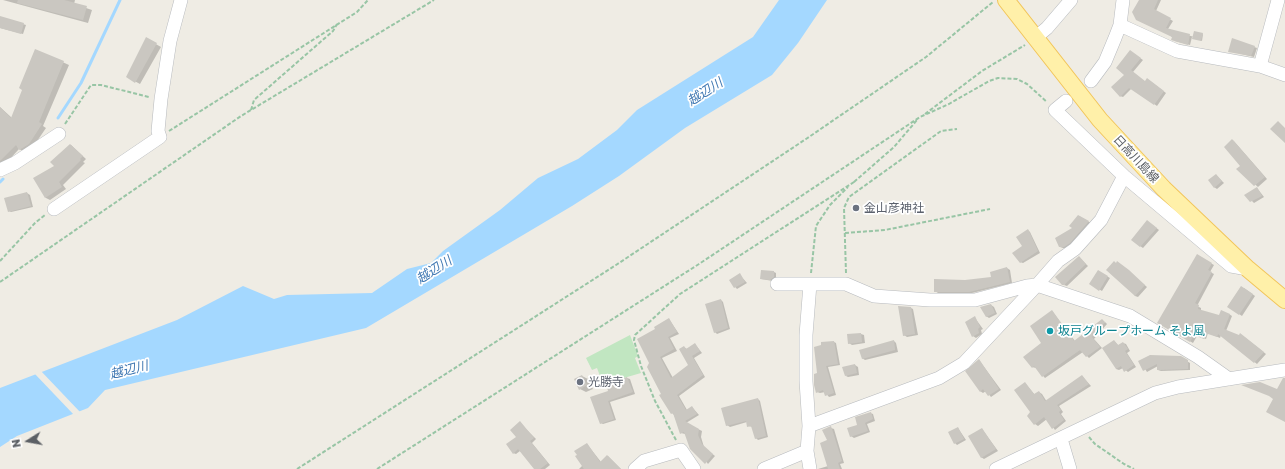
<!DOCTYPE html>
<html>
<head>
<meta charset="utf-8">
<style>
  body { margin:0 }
  #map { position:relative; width:1285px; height:469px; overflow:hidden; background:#efece4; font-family:"Golos Text",sans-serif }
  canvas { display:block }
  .north { position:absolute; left:8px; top:421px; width:40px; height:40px; -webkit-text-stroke:3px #fff; paint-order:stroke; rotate:259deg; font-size:11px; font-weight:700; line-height:16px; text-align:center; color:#5c6065 }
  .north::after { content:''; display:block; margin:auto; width:14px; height:18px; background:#5c6065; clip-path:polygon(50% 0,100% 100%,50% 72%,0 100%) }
</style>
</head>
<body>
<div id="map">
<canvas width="1285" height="469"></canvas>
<div class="north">N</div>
</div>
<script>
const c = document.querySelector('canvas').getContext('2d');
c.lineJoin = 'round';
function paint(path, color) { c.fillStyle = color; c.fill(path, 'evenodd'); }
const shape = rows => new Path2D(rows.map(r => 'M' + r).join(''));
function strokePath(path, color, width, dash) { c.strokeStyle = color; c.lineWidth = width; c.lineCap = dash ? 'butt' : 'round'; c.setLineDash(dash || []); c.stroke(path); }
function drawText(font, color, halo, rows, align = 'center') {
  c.font = font + ' "Golos Text","Noto Sans JP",sans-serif'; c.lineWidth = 3.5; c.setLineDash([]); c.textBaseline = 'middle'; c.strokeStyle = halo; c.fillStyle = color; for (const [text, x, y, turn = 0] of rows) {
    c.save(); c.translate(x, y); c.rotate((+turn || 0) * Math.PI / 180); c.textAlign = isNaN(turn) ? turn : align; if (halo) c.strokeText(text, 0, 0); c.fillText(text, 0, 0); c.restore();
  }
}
paint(shape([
  [630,335,638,356,635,358,641,373,603,384,597,368,592,370,586,358]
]), '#c1e6c1');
paint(shape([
  [779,0,827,0,798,43,772,75,685,128,619,176,572,206,366,328,105,390,88,408,17,436,0,447,0,388,177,320,243,286,274,299,287,295,372,293,407,269,431,263,443,251,500,210,538,178,578,159,617,130,637,110,753,37]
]), '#a4d8ff');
paint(shape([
  [40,370,81,413,75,416,34,373]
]), '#efece4');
paint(shape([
  [3,0,75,0,74,4,92,10,88,23],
  [1142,0,1161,0,1156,11,1173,21,1168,29,1194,37,1203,34,1202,41,1192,37,1190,45,1175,41],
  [0,17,26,25,23,34,0,28],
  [147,39,161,47,140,84,127,77],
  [1254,47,1257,48,1254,57,1229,51],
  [36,50,69,65,43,126,46,128,33,147,25,152,19,149,8,161,0,163,0,107,12,118,23,90],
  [1133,53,1143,60,1133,72,1145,82,1150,81,1166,93,1157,106,1132,88,1123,97,1120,96],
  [1233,140,1267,179,1258,187,1238,169,1241,166],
  [71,145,86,159,83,162,85,163,63,185,66,189,50,200,46,198,35,178,56,166],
  [1216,175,1224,183,1217,189,1214,187],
  [1257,188,1264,197,1254,203,1246,195],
  [27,193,30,195,33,207,11,212,9,211],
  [1079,216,1091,223,1067,248,1063,248,1060,247,1074,228],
  [1150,223,1159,230,1143,248,1140,246],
  [1028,230,1030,232,1040,253,1023,263,1020,262],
  [1197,256,1214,265,1210,272,1214,274,1197,306,1201,308,1201,311,1220,316,1229,314,1232,316,1226,331,1239,337,1243,336,1266,354,1257,364,1221,335,1220,338,1208,333,1206,339,1197,336,1193,343,1159,323],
  [1081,259,1088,266,1067,286,1064,285],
  [1120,264,1147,287,1138,297,1135,296],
  [1007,268,1010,270,1012,283,972,293,938,293,935,291,965,281,993,278],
  [1098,271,1110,278,1102,291,1090,284],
  [774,272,776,273,776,278,773,281,761,279],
  [740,275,747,283,737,289,730,281],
  [1244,288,1255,296,1242,316,1239,314],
  [721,300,723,302,730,329,717,334,715,332],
  [991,305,994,307,997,314,989,318,986,316],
  [911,308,913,309,918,335,907,337,904,335],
  [1052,311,1075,341,1105,322,1107,324,1094,339,1102,348,1089,358,1083,352,1045,378,1036,368,1032,367,1043,343],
  [975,318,983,329,981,330,982,334,976,338,973,336],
  [669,319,679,334,670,338,677,351,662,358,673,378,690,365,684,347,687,349,695,344,702,353,694,358,705,377,679,396,687,410,692,407,699,415,686,423,702,431,701,437,704,447,715,456,708,464,685,434,681,433,674,415,672,413,662,394,657,329],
  [861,334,864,335,865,343,852,345,849,343,848,335],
  [894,341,896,343,898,352,865,360,862,358],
  [1114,341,1119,346,1123,343,1126,344,1130,351,1127,353,1136,367,1128,372,1123,368,1119,370,1116,369],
  [834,342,836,343,840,365,828,367,836,395,829,397,825,392,820,393,817,392,818,373],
  [1180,357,1190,363,1190,370,1161,371,1158,370,1158,366,1147,372,1140,361],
  [979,360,1001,390,991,397,986,391,983,393,980,391],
  [855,365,858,367,859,375,848,377,846,376],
  [582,376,588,379,593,389,586,392,580,389,575,379],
  [1082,376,1091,386,1059,406,1063,412,1061,414,1066,421,1055,430,1047,419,1038,426,1035,424,1028,416,1032,413,1025,383,1035,395,1039,392,1042,394,1047,402],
  [627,378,630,379,635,394,610,402,616,420,603,424,601,423,612,387,611,383],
  [758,399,760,401,768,437,758,440,756,438,753,427,748,426,747,422,730,427,727,425],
  [870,413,873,414,875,421,867,424,870,432,854,438,851,436],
  [520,423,536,439,532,443,550,465,545,469,536,469,520,451,516,454,513,453],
  [831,428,834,429,844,463,840,464,842,469,818,469,828,466],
  [958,428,966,440,957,445,955,443],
  [982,429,998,451,984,459,981,457],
  [587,444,601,462,608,456,621,469,579,469,583,465]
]), '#0003');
strokePath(shape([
  [58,118,81,83,120,0],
  [0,182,3,179]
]), '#a4d8ff', 3);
paint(shape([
  [18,0,64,0,87,6,83,20,17,3],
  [1139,0,1158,0,1154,9,1171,18,1166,28,1190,34,1188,45,1171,40,1172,37,1136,20,1132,12],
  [0,16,24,23,21,34,0,28],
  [1194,31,1203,33,1201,41,1192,39],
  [146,37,157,43,135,83,126,77],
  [1232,38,1255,46,1251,56,1228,52],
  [35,49,64,61,39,122,42,124,29,144,19,150,16,145,0,161,0,107,11,118,22,90,19,88],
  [1130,50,1141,58,1131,70,1145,81,1147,78,1164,91,1154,105,1129,88,1120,97,1111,87,1124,75,1116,68],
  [1278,121,1285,128,1285,143,1270,129],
  [1232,139,1265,177,1254,186,1236,169,1240,166,1224,147],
  [70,144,83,156,80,159,81,160,59,182,62,187,45,198,33,178,54,166,50,162],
  [1216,174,1222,181,1214,188,1208,180],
  [1257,187,1262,196,1250,202,1244,195],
  [27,192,31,206,8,212,4,198],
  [1078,215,1089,221,1070,243,1064,247,1059,247,1055,238,1072,228,1069,226],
  [1147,220,1157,228,1140,247,1131,240],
  [1028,229,1038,251,1020,263,1012,253,1022,246,1016,237],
  [1197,254,1212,263,1208,270,1212,272,1195,303,1199,305,1198,309,1219,315,1221,310,1230,314,1224,329,1239,335,1240,333,1264,352,1254,363,1218,334,1217,337,1205,333,1204,339,1194,335,1190,342,1157,323],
  [1079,256,1086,264,1064,285,1062,285,1055,277],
  [1114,261,1116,263,1117,261,1129,270,1145,285,1135,296,1106,270],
  [1007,267,1010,282,969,292,934,292,934,279,965,280,991,277,990,272],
  [761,270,774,271,774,277,770,280,760,279],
  [1098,270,1108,276,1099,291,1089,284],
  [740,273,745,282,734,288,729,280],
  [1241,286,1253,294,1239,315,1227,307],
  [721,299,728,328,714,333,705,304],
  [991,304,995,313,986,317,980,307],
  [898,306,911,307,915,334,903,336],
  [1052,310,1074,341,1102,319,1105,322,1092,337,1100,347,1086,357,1080,350,1042,377,1034,366,1032,368,1023,357,1041,343,1030,326],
  [975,316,980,327,978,329,979,333,972,337,965,322],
  [669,318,677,332,668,337,674,349,660,357,671,378,688,365,679,349,684,346,686,349,695,343,700,351,692,356,703,375,677,395,686,410,692,406,697,414,685,421,699,429,698,435,702,444,713,454,705,464,690,449,684,432,680,434,673,413,671,414,659,395,661,394,647,367,649,363,637,339,655,329,654,327],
  [861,333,862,342,848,344,847,334],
  [894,340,895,350,862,359,859,350],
  [1114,340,1118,345,1123,342,1128,349,1125,351,1134,365,1124,372,1121,366,1116,369,1102,348],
  [834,341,838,364,826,366,834,393,825,396,823,390,816,393,814,385,814,374,817,373,814,347,821,345,821,342],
  [1150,355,1181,356,1188,360,1188,369,1157,370,1157,364,1143,371,1138,361],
  [979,359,999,389,988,396,983,389,980,392,965,371],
  [855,364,857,373,845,376,842,367],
  [582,375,587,385,579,390,574,379],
  [1082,375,1089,384,1057,405,1061,410,1059,412,1064,420,1052,429,1044,417,1034,425,1027,416,1030,412,1014,390,1025,382,1034,394,1039,391,1045,401],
  [627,377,633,392,608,401,614,419,600,424,590,397,608,391,607,387,611,386,610,383],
  [1283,378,1285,378,1285,422,1266,412,1273,399,1269,396,1241,385,1260,382,1277,389],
  [758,398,766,436,755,439,751,426,747,427,746,421,726,426,721,408],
  [871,412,873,419,865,423,868,431,850,437,847,428,857,425,855,417],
  [520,421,534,438,530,441,548,463,540,469,534,469,518,449,513,454,506,444,516,437,510,430],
  [831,426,842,461,838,463,840,469,828,469,820,443,827,440,822,430],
  [958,427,964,439,954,444,948,432],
  [982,428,996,449,981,458,968,436],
  [587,443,600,462,607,455,621,469,584,469,575,456,577,455,574,451]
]), '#cac7c1');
const minor = shape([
  [1120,25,1177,51,1260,66,1285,75],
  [1035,38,1047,28,1071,0],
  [1260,66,1278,0],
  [1091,81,1105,62,1115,38,1120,25,1123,0],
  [1066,101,1055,110,1124,176,1231,266,1248,269],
  [0,170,15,163,59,134],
  [54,209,160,137,158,131,161,99,170,41,181,0],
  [777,284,846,284,874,296,930,300,975,300,1027,286,1037,285,1058,261,1075,249,1101,220,1124,176],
  [809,426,939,378,964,363,1037,285,1130,316,1198,357,1229,379],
  [1061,439,1070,469],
  [635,469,644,461,681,450,694,469],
  [764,469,807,451],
  [810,469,807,451,809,426,806,381,806,335,810,284],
  [996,469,1155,393,1178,387,1285,370]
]);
const major = shape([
  [1006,0,1100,120,1164,189,1248,269,1285,300]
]);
strokePath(minor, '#b7babe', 14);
strokePath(major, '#f2c55a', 18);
strokePath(shape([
  [251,110,254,100,333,31,337,24],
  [925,114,982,71,1025,45],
  [65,124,91,85,101,85,149,97],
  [169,131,357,12,368,0],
  [854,182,894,147,917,120],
  [845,233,885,230,990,209],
  [0,261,35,223,45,215],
  [811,273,816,226,830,205,848,187],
  [846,273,844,208,849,197,941,131,957,129],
  [0,282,241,116,434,0],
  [1089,437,1095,444,1124,464,1134,469],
  [676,440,655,401,641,366,634,340,635,335,680,294,854,182],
  [297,469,616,265,806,139,926,57,993,2],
  [377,469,699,264,920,117,949,104,989,81,998,78,1017,79,1027,84,1047,102]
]), '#98c5a5', 2, [4, 2]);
strokePath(minor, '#fff', 13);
strokePath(major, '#fff0a9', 16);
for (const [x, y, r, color] of [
  [856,208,4,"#6b7280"],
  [1050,331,4,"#0f9aa8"],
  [580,382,4,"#6b7280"]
]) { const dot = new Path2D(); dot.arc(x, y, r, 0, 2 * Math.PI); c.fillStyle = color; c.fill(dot); strokePath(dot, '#fff', 1.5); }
drawText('12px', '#5c6065', '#fff', [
  ["日高川島線",1136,159,47]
]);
drawText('12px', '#5b616d', '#fff', [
  ["金山彦神社",864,208],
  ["光勝寺",588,382]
], 'left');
drawText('12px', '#0d838f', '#fff', [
  ["坂戸グループホーム そよ風",1058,331]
], 'left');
drawText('italic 13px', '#4078b2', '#fff', [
  ["越辺川",705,92,-33],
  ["越辺川",434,270,-33],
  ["越辺川",129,370,-14]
]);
</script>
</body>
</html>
